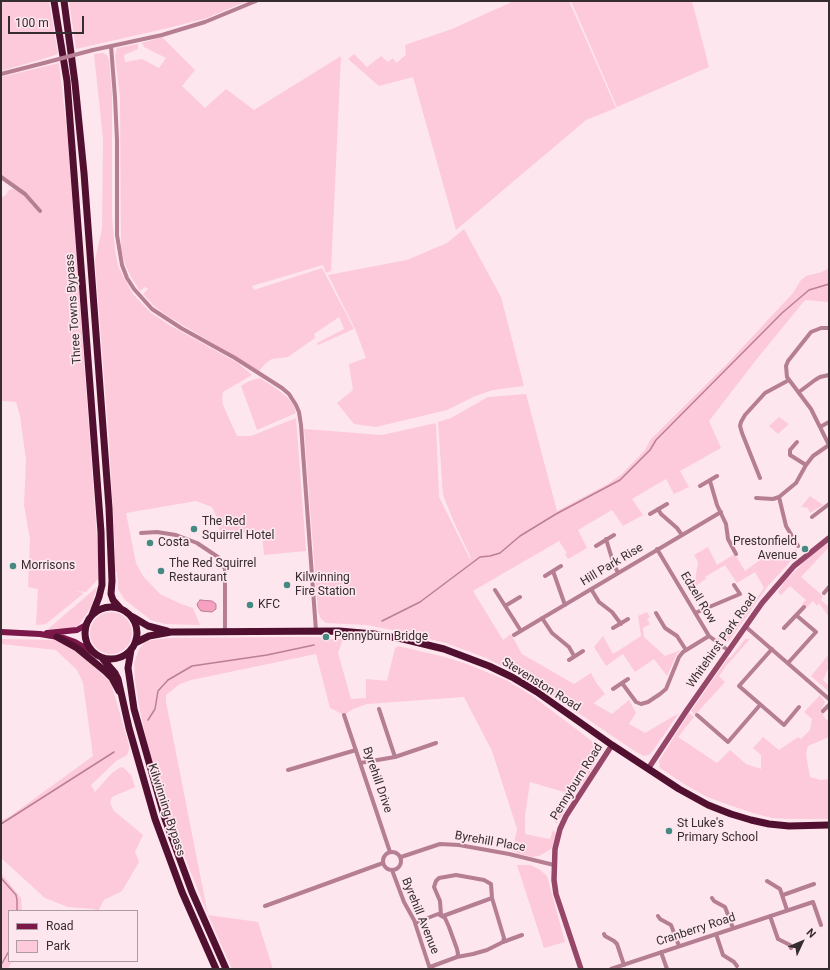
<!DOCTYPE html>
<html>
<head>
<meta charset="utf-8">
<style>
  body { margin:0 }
  #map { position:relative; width:830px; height:970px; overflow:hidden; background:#fee6ee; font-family:Roboto,sans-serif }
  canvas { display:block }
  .frame { position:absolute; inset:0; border:2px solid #362d30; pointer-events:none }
  .legend { position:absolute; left:8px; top:910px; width:130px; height:52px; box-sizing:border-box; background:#fee6ee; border:1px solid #ae9ca2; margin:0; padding:5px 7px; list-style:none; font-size:12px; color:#362d30 }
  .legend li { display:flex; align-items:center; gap:8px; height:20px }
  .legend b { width:20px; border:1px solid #ae9ca2 }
  .north { position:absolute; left:782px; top:922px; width:40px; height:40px; -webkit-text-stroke:3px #fee6ee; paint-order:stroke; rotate:46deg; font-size:11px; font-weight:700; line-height:16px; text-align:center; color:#362d30 }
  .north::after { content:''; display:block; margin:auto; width:14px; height:18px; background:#362d30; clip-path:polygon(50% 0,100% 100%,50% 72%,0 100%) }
  .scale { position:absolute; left:8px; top:16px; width:76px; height:18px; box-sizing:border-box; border:2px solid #362d30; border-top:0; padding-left:5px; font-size:12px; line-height:14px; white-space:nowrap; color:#362d30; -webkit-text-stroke:3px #fee6ee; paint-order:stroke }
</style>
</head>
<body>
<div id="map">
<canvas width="830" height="970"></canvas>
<div class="frame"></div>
<ul class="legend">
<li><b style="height:5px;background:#7c174a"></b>Road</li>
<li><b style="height:11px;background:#fccadb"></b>Park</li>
</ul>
<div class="north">N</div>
<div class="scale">100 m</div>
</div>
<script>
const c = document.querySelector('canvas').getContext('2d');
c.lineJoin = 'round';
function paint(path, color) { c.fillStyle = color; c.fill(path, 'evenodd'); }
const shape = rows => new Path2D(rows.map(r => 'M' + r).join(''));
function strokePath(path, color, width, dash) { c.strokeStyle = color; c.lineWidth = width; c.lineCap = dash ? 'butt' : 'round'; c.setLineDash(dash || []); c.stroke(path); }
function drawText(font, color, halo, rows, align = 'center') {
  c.font = font + ' Roboto,sans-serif'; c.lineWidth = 3.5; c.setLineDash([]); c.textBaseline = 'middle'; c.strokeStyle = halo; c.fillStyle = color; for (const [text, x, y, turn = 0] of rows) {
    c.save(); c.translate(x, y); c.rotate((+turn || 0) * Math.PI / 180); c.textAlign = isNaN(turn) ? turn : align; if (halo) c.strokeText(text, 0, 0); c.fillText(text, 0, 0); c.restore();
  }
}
paint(shape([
  [1,1,49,1,58,54,43,59,1,71],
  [69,1,247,1,207,18,168,28,76,49],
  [514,1,569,1,616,108,586,120,456,230,413,77,379,86,348,59,354,54,367,67,381,56,388,62,393,58,396,63,406,55,405,45,452,29],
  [571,1,692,1,709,67,617,107],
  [162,37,195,70,182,86,205,108,226,89,254,110,341,56,331,271,326,273,323,265,252,286,254,290,322,268,354,329,318,345,317,343,344,329,339,317,314,334,315,338,288,357,272,359,266,363,259,371,166,315,154,306,143,294,148,289,145,287,140,291,131,277,125,264,121,248,120,97,115,56,117,48,138,44,138,49,124,55,125,62,142,59,159,68,166,58,144,47,142,43],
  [103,53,107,55,109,60,112,95,112,218,115,250,118,266,124,278,133,294,151,313,171,326,238,363,252,375,223,392,222,398,223,405,237,436,251,436,296,418,306,551,264,555,262,535,245,532,226,541,220,540,218,520,212,507,196,501,126,513,136,563,143,576,160,594,181,604,193,608,200,625,165,624,151,620,125,600,118,589,118,578,117,577,117,572,115,572,115,549,109,441,95,260,102,229,103,139,94,54],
  [59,63,68,141,99,566,98,579,86,592,76,591,84,593,46,624,36,625,38,589,28,587,30,540,24,505,26,460,20,416,16,402,1,401,1,197,5,196,9,190,12,189,16,190,23,194,39,213,41,211,26,193,1,175,1,77],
  [464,229,501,297,524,386,493,390,475,396,447,410,376,427,354,424,337,403,353,390,349,364,366,358,356,331,328,275,407,260,447,243],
  [829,268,829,302,805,300,756,360,709,421,721,448,680,471,689,487,674,494,666,479,632,499,643,515,623,526,612,510,578,530,587,548,568,559,565,554,567,553,559,541,473,591,503,640,511,634,522,654,574,684,591,673,597,684,605,694,594,703,595,704,612,714,629,700,636,713,629,724,645,733,679,713,652,752,649,755,644,756,636,752,540,687,520,675,486,658,446,643,392,630,367,625,326,623,321,619,318,612,304,429,382,435,436,423,439,497,470,559,471,558,454,522,443,495,438,422,451,418,488,397,526,394,557,511,608,484,623,473,645,450,650,440,726,365,793,293,801,280,806,276,822,272],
  [260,378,277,389,288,398,294,406,296,413,257,430,241,386,249,381],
  [779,417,789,424,778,434,769,426],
  [810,496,823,505,810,513,808,508,801,507],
  [829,542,829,547,801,577,823,596,821,600,829,607,829,617,819,603,817,606,813,601,806,608,802,604,806,600,790,586,781,595,778,592,785,581,811,555],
  [708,547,717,565,733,555,736,556,745,571,772,551,776,559,796,549,798,553,768,586,729,641,727,643,724,643,717,638,736,627,764,588,755,572,737,583,725,565,705,577,706,579,688,591,687,587,695,581,698,562,694,555],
  [97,587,91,607,79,625,73,628,48,629],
  [647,612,650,617,647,619,650,624,643,628,644,637,665,656,681,650,677,654,667,676,654,659,635,672,623,654,606,666,594,647,603,636,613,654,641,636,638,616],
  '90 633a21 21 0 1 1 42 0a21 21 0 1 1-42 0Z',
  [293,637,318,637,324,639,343,639,338,653,351,699,366,698,366,679,387,681,395,648,398,646,445,657,467,664,506,680,534,697,593,742,598,749,599,755,590,773,571,800,557,823,555,823,564,792,530,782,525,816,525,834,550,839,553,830,556,833,556,836,551,849,539,856,532,857,517,853,514,851,512,852,517,829,492,751,464,697,367,704,353,709,344,715,330,708,316,654,191,680,180,684,166,695,166,702,208,915,258,922,273,969,232,969,208,915,167,813,153,766,141,716,135,681,134,663,139,649,146,641,168,638],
  [1,639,54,640,64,642,79,652,111,683,129,745,129,750,127,755,116,761,91,785,95,792,112,773,121,767,124,768,131,775,135,787,112,797,110,803,114,811,143,835,135,852,139,862,122,891,104,900,98,911,94,911,95,909,68,907,45,898,1,858,1,817,2,820,9,817,93,756,83,683,77,670,56,650,1,644],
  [745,639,750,639,726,666,719,676,725,682,695,715,691,711,728,658,731,657],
  [829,654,829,662,827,664,829,667,823,680,829,686,829,692,811,676],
  [820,695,825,702,821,710,824,713,823,716,829,722,829,737,808,746,806,754,810,777,821,780,829,779,829,819,789,819,772,818,753,813,726,804,705,796,684,784,660,768,659,761,689,713,694,717,678,737,717,763,730,750,746,764,761,769,761,755,753,748,763,737,779,750,798,737,801,739,810,730,812,719,804,712],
  [517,865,530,865,539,869,547,876,565,942,544,948],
  [1,873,21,898,22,911,9,911,9,961,12,961,8,969,1,969]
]), '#fccadb');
const water = shape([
  [200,600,212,601,216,604,216,609,212,612,201,611,198,607,197,604,200,600]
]);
paint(water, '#f6a1c1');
strokePath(water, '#bc7e96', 1);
strokePath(shape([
  [382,621,420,602,480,557,490,556,500,553,520,536,556,514,620,480,650,450,656,440,782,313,809,290,829,284],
  [148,720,155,709,158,691,168,680,192,666,267,655,314,645],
  [1,824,114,752],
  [1,878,16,895,17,900,17,911],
  [1,965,9,951]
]), '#bc7e96', 1.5);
strokePath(shape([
  [111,46,115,97,117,140,117,235,122,265,127,278,134,289,152,309,181,328,235,358,282,388,289,394,296,405,299,412,301,425,316,631],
  [93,50,162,35,205,22,256,1],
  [1,74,44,63],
  [1,177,25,194,40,211],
  [829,328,821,328,811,332,788,361,786,366,787,377,811,409,829,445],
  [799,392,815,380,820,377,829,375],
  [820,427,829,422],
  [797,442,790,450,790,455,806,465],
  [760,478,742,433,740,426,741,422,745,415,765,393,789,380],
  [710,481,717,505,726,524,728,539,736,554],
  [700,486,717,476],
  [756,498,773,499,779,497],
  [658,509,661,514,677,528,682,535],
  [650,514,667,504],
  [812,517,829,504],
  [141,533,157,532,176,535,197,543,218,557,225,569,225,633],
  [606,539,613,562,618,573],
  [596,546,614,535],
  [798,546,786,526,779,497,796,483,806,465,813,456,829,445],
  [657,549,709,636,729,651],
  [553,571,565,605],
  [545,576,561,566],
  [591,589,599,602,612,612,621,624],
  [495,590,521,631],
  [824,593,829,587],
  [505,606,520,597],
  [656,613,665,628,677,636,686,650],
  [695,613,740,594,734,585],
  [542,618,552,633,569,647,574,656],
  [746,627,829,699],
  [613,628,628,619],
  [784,628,804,607],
  [514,635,721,512],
  [772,649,739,686,784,725,799,707],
  [569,660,583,651],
  [788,663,816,632,796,615],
  [622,683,636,702,641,704,648,702,660,694,666,689,679,657,683,652,709,636],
  [613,689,628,679],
  [379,709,395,757],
  [823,711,829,705],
  [344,715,390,852],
  [697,715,728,742,760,705],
  [360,763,395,757,436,743],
  [288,770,356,750],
  '383 861a9 9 0 1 1 18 0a9 9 0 1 1-18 0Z',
  [401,857,440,844,459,845,509,854,554,865],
  [392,870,404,902,414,920,430,969],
  [767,881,780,889,787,910],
  [783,895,814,884],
  [712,898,714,901,725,907,733,928],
  [265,906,383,863],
  [441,915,440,901,434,887,436,881,439,878,456,875,484,880,491,884,492,898,504,938,503,942,487,950,473,954,457,957],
  [443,916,492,898],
  [658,916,660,919,671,925,679,946],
  [770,916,778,939,790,945,791,948],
  [415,923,438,914,445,918,449,927,457,949,458,954,457,957,430,967],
  [604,934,605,936,614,941,617,944,624,965],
  [716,934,723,955,734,962,737,966],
  [503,942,522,935],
  [661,952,667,969],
  [611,969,813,902,821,925]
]), '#b67e92', 4);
strokePath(shape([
  [648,769,687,710,762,603,794,566,829,538],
  [581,969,556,894,554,880,555,849,560,829,566,816,612,745]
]), '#964668', 5.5);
strokePath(shape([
  [1,632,40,634,64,638,75,642,94,653],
  [47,633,77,630,86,625]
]), '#7c174a', 6);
strokePath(shape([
  [54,1,67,81,101,532,102,585,99,597,92,615],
  [64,1,75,83,84,173,109,508,112,581,111,594,113,600,121,609],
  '85 633a26 26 0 1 1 52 0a26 26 0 1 1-52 0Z',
  [133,617,148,626,167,631],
  [57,637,77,648,105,671,112,678,119,691],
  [135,643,149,636,171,632,339,631,374,634,403,639,444,649,489,666,512,677,537,692,612,745,679,789,708,805,731,814,751,820,769,824,789,826,829,825],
  [131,650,128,668,134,709,165,819,192,892,226,969],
  [102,658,115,673,118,679,129,728,155,819,182,892,216,969]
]), '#521030', 7);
strokePath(shape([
  [44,63,93,50]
]), '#b67e92', 4);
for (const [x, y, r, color] of [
  [194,529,4,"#458a82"],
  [150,543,4,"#458a82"],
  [805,549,4,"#458a82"],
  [13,566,4,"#458a82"],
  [161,571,4,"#458a82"],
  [287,585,4,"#458a82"],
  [250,605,4,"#458a82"],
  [326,637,4,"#458a82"],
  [669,831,4,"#458a82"]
]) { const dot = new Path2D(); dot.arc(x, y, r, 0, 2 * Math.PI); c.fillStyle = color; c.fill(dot); strokePath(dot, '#fee6ee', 1.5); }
drawText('12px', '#362d30', '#fee6ee', [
  ["Three Towns Bypass",74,309,-94],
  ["Hill Park Rise",612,565,-31],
  ["Edzell Row",698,598,59],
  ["Whitehirst Park Road",722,641,-55],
  ["Stevenston Road",541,685,32],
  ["Byrehill Drive",377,780,71],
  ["Pennyburn Road",577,782,-58],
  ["Kilwinning Bypass",166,810,72],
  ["Byrehill Place",490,842,10],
  ["Byrehill Avenue",420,916,68],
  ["Cranberry Road",696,930,-18]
]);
drawText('12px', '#362d30', '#fee6ee', [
  ["The Red",202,522],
  ["Squirrel Hotel",202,536],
  ["Prestonfield",797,542,"right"],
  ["Avenue",797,556,"right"],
  ["Costa",158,543],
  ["The Red Squirrel",169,564],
  ["Restaurant",169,578],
  ["Morrisons",21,566],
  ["Kilwinning",295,578],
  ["Fire Station",295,592],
  ["KFC",258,605],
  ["Pennyburn Bridge",334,637],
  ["St Luke's",677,824],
  ["Primary School",677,838]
], 'left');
</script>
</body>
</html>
